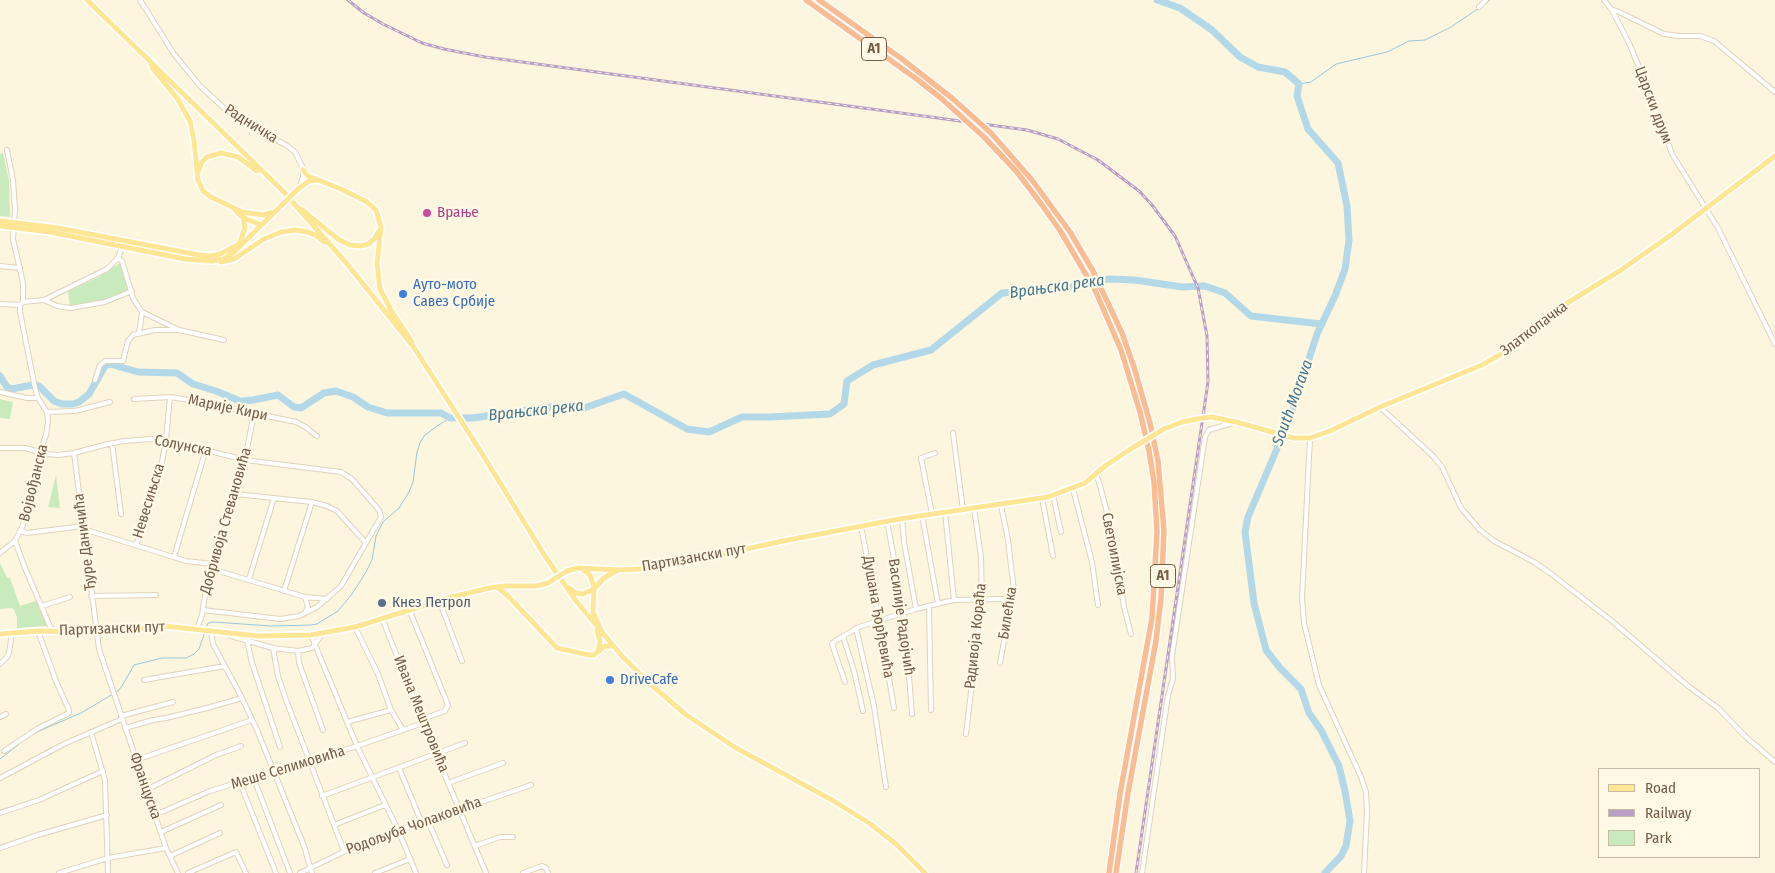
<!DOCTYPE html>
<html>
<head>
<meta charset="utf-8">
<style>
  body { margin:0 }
  #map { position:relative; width:1775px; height:873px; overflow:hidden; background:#fdf6df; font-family:"Fira Sans Condensed",sans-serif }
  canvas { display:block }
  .legend { position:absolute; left:1598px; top:768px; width:162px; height:90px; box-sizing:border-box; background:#fff9e6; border:1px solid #c7bba6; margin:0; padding:6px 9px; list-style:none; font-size:15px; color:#745d46 }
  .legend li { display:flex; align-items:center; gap:10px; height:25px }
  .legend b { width:25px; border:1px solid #c7bba6 }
</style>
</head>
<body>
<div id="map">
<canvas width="1775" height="873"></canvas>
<ul class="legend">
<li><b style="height:6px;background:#ffe694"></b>Road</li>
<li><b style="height:6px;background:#b99ec5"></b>Railway</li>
<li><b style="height:14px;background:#c9eabd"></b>Park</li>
</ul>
</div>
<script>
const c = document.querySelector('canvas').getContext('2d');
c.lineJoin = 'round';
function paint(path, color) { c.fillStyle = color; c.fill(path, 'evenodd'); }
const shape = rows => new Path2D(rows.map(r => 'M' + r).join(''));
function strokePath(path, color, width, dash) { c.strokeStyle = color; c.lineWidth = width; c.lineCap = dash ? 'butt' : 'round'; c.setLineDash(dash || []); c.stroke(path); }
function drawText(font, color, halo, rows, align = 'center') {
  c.font = font + ' "Fira Sans Condensed",sans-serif'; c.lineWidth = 4.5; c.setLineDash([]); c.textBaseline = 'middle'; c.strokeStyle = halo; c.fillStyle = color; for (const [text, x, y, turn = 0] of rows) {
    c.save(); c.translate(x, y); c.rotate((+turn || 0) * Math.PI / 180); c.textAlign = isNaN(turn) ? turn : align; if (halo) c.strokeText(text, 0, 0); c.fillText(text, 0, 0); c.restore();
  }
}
paint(shape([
  [3,153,9,181,10,217,0,216,0,154],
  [118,264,121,264,129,289,103,301,70,306,68,291,99,277],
  [0,399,13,402,10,419,0,418],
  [56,475,60,508,48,507],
  [0,563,7,578,10,578,20,606,36,601,47,624,46,626,17,628,17,617,14,610,12,608,0,609]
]), '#c9eabd');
strokePath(shape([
  [1485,4,1490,0],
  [1299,84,1311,82,1336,64,1387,52,1409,41,1425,40,1451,27,1479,8],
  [206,628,208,623,214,622,271,626,311,625,317,624,338,611,352,594,366,572,372,560,376,536,383,522,399,508,409,492,413,482,417,452,420,443,424,436,437,426,450,418],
  [0,759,24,740,37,732,81,713,118,691,122,686,134,665,162,658,186,658,194,654,199,649,205,632]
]), '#99c6d9', 1);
strokePath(shape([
  [1157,0,1180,8,1212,30,1240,57,1258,67,1285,72,1299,84,1297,96,1308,129,1338,163,1347,206,1349,240,1345,269,1335,296,1317,334,1290,418,1248,517,1245,532,1254,603,1266,650,1280,668,1301,689,1309,713,1321,730,1339,766,1345,791,1350,821,1346,846,1341,856,1325,873],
  [0,376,7,387,12,389,32,385,39,386,54,401,62,404,73,404,79,402,89,394,105,366,110,364,138,372,177,373,193,384,216,391,240,401,253,400,278,395,294,407,301,408,324,393,336,391,353,397,368,407,387,413,441,413,450,418,473,418,548,407,584,408,624,394,687,429,709,432,742,417,770,417,830,414,844,404,847,381,873,365,931,350,1002,293,1070,287,1109,279,1135,280,1182,287,1205,286,1225,293,1251,316,1321,324]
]), '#b3d8e7', 7);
const minor = shape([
  [140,0,174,54,200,86,224,108,249,126,286,145,295,152,303,168,303,177,299,188],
  [1604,0,1612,10,1630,45,1652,99,1672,154,1718,228,1775,344],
  [1479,7,1486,0],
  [1612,10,1617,11,1664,34,1679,36,1700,36,1714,41,1775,92],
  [118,258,122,261,133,298,142,312,179,330,224,340],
  [0,266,20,268],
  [44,300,107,269,118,258,123,245],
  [23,302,44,300,57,306,71,308,105,302,132,291],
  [0,304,20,305],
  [139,333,142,312],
  [95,380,100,365,105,361,123,361,128,341,133,335,155,330,178,330],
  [0,392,27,398,38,398],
  [134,399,170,397,202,402,296,422,304,426,317,436],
  [1380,407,1434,457,1442,467,1461,508,1480,530,1494,541,1534,562,1550,573,1612,621,1688,686,1718,708,1747,738,1775,762],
  [47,412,75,411,110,402],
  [953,433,963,510],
  [1310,438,1302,598,1304,623,1319,685,1361,777,1366,792,1367,812,1364,873],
  [112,443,121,514],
  [0,448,25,448,47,454,58,455,74,453,104,445,124,441,151,439,166,440,245,460,341,472,352,479,379,510,381,517,341,586,317,607,299,616,280,619,203,610],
  [74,453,99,649,166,848,178,873],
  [1096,475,1099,482,1113,535,1124,607,1131,634],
  [1073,489,1092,562,1098,605],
  [235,494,312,502,327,506,337,511,366,543],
  [1053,495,1061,532],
  [1042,498,1053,556],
  [945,512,954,600],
  [932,514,921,458,935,453],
  [922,515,938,604],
  [902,518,904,542,916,609],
  [887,521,904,613,912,714],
  [861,526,879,620,894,708],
  [21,531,27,533,83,526],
  [84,531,90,531,186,561,213,564],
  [15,541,25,568,52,631],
  [136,545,148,513,161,467,166,440,170,397],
  [0,553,15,541,23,525,40,452,46,435,48,422,47,412,38,398,35,388,20,312,20,305,23,302,23,283,13,239,15,210,13,180,7,150],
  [174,557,206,449],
  [212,569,305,597,327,599],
  [249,579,274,498],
  [284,591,312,502],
  [91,596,156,595],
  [305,597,308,607,305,613],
  [439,600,462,661],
  [42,606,70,597],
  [929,606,931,710],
  [409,609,448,705,445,711,422,719],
  [382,618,423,723,486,873],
  [355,627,378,674,391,710,403,730],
  [856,628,874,706,886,787],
  [197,629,202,615,206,589,245,460,254,413],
  [211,631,213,644,242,698,257,730,304,846,312,873],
  [226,633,231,636,273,648,298,651,312,648,323,633],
  [311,635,357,746,398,830,416,873],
  [843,636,854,671,863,711],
  [247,640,252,663,280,747],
  [273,648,278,676,285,697,344,851],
  [298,651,299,663,323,730],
  [1000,663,1011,603,1014,591,1008,540,1001,505],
  [0,664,7,657,9,653,12,633],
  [144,680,225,666],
  [845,682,832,644,835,641,859,627,916,609,954,600,998,599,1006,599,1011,603],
  [121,716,173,702],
  [0,717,6,714],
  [347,722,391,710],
  [125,728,153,720,166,718,207,708,242,698],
  [91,732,105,780,108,873],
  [966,734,982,599,981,557,974,508],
  [4,751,37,729,69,713,69,710,56,681,38,631],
  [136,760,252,720],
  [399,768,422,823],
  [0,778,64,744,122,719],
  [254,779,290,873],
  [240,783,276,873],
  [448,783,503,763],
  [146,790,216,755,241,746],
  [322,796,465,743],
  [0,813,39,800,103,771],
  [155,815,210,791,357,746,423,723],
  [428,821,447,865],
  [334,825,385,805],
  [161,832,221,805],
  [475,846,500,837,513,837],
  [0,848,38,835,107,815],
  [170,856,220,833],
  [59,873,108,858,166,848],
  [188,873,236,852,246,873],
  [300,873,362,843,531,785],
  [375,873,410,859],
  [523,873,542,866,546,868,548,873],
  [1142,873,1168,695,1173,679,1172,656,1205,437,1209,430,1236,422]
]);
const major = shape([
  [87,0,283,191,348,265,415,349,481,452,545,556,576,601,622,656,648,682,685,714,736,748,832,800,869,823,896,844,925,873],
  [151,63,153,69,177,98,190,121,194,140,198,180,203,191,211,197,242,212,263,215,273,212],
  [303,170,308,176,341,189,367,202,376,210,381,227,377,264,380,289,392,312,412,342],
  [198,172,202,162,207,157,221,153,238,157,257,171],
  [298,189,309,181,317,180],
  [301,209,338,239,350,245,361,246,368,244,374,239,379,231],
  [235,210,242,217,261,225],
  [0,221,58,228,199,255,210,256,220,254,243,242],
  [0,226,50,232,185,259,212,261,224,259,234,252,284,203],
  [239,244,245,228,243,217],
  [221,262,234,259,264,239,281,232,296,230,308,232,317,236,324,242],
  [1211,417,1236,422,1294,438,1310,438,1330,431,1380,407,1482,365,1510,349,1556,310,1621,270,1671,235,1775,156],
  [1164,429,1182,422,1197,419],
  [581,568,590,575,594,587],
  [567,571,578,568,618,570,658,568,783,541,899,519,1048,497,1085,483,1105,466,1129,450],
  [497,587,508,596,557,648,589,655,594,655,605,646,612,646],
  [569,588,576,593,583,594,594,589],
  [597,630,600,642,598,651],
  [0,634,38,631,109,632,164,626,258,636,311,635,355,627,448,598,489,588,504,586,537,586,548,583],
  [603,634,593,612,594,589,604,578,616,571]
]);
const highway = shape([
  [806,0,918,80,942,99],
  [819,0,902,59,953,99],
  [991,133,1032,180,1070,232,1093,271,1122,333,1134,367,1150,423,1158,461,1164,530,1161,598,1156,641,1128,793,1116,873],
  [984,137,1017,172,1042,205,1061,232,1095,290,1121,350,1140,412,1149,451,1154,482,1157,532,1152,618,1120,794,1109,873]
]);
strokePath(minor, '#e1d2bb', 6);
strokePath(major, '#fff', 8);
strokePath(highway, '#fff', 8);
strokePath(minor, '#fff', 4);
strokePath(major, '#ffe694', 5);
strokePath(highway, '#fabc92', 5.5);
const rail = shape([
  [348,0,364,13,383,24,422,43,444,49,485,57,1027,130,1058,139,1098,160,1139,191,1152,205,1175,236,1198,288,1207,336,1208,382,1136,873]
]);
strokePath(rail, '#b99ec5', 3);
strokePath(rail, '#fff9e6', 1, [4]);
const majorBridge = shape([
  [284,203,298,189],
  [1197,419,1211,417],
  [1129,450,1164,429],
  [548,583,567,571]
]);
const highwayBridge = shape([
  [942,99,984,137],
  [953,99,991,133]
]);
strokePath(majorBridge, '#fff', 8, []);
strokePath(highwayBridge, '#fff', 8, []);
strokePath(majorBridge, '#ffe694', 5);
strokePath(highwayBridge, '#fabc92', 5.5);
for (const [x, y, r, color] of [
  [427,213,5,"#d1479c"],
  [403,294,5,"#3f7fe0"],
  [382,603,5,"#5c6f8a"],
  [610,680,5,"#3f7fe0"]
]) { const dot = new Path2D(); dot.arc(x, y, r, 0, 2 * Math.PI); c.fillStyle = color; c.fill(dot); strokePath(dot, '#fff9e6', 2); }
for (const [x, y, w] of [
  [874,49,25],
  [1163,576,25]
]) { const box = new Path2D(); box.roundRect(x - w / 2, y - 11.5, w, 23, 4); c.fillStyle = '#fff9e6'; c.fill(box); strokePath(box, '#745d46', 1); }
drawText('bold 14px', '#745d46', null, [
  ["A1",874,49],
  ["A1",1163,576]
]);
drawText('15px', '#745d46', '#fff9e6', [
  ["Царски друм",1653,105,69],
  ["Радничка",251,124,32],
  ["Златкопачка",1534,329,-37],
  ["Марије Кири",228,408,12],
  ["Солунска",183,446,11],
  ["Војвођанска",34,483,-76],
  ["Невесињска",149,501,-73],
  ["Добривоја Стевановића",226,521,-74],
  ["Ђуре Даничића",85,542,-97],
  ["Светоилијска",1114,554,79],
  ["Партизански пут",694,558,-10],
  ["Билећка",1008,613,-81],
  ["Душана Ђорђевића",878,617,80],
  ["Василије Радојчић",901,617,82],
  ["Партизански пут",112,629,-2],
  ["Радивоја Кораћа",976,636,-84],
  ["Ивана Мештровића",421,714,68],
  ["Меше Селимовића",288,768,-17],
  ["Француска",145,786,71],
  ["Родољуба Чолаковића",414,826,-20]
]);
drawText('15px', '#b23c85', '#fff9e6', [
  ["Врање",437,213]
], 'left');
drawText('15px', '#366cbe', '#fff9e6', [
  ["Ауто-мото",413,285],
  ["Савез Србије",413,302],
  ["DriveCafe",620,680]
], 'left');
drawText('15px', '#4e5e75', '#fff9e6', [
  ["Кнез Петрол",392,603]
], 'left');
drawText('italic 16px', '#427890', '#fff9e6', [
  ["Врањска река",1057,287,-8],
  ["South Morava",1293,403,-70],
  ["Врањска река",536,411,-6]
]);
</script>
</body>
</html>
